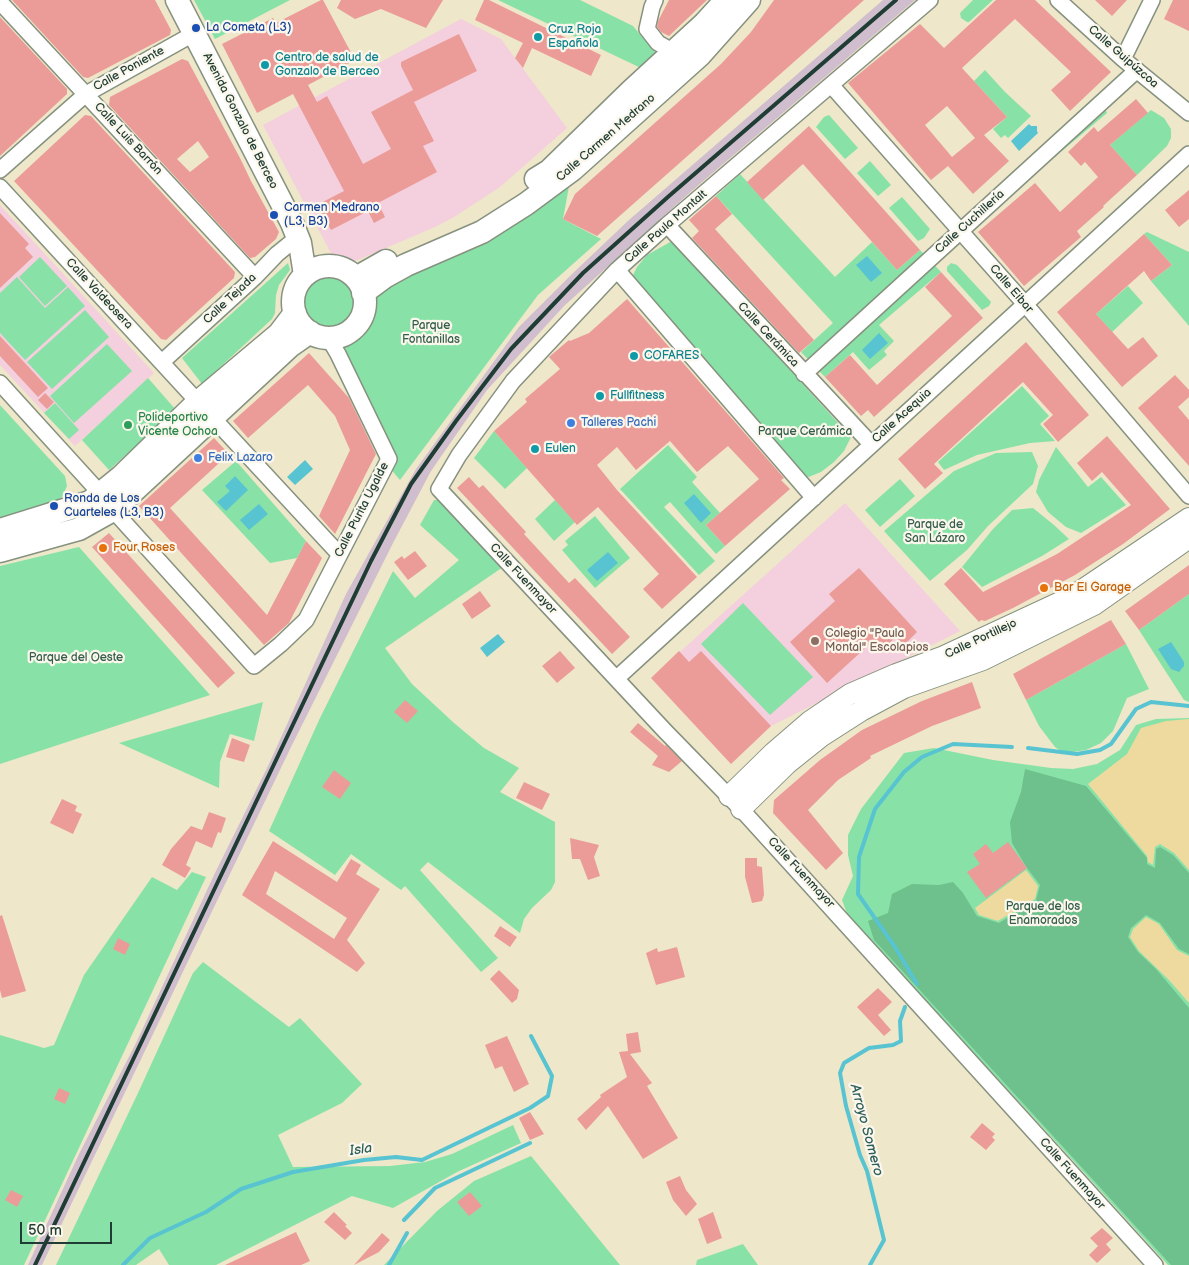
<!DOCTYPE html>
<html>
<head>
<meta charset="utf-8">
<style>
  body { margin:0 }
  #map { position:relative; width:1189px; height:1265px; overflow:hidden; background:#eee7ca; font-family:"Balsamiq Sans",sans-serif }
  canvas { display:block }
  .scale { position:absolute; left:20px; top:1222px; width:92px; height:22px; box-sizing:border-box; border:2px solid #1f3d34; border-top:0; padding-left:6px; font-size:15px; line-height:18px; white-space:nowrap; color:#1f3d34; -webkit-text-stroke:4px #fbf7ec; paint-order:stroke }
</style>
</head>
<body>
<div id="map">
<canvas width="1189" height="1265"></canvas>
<div class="scale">50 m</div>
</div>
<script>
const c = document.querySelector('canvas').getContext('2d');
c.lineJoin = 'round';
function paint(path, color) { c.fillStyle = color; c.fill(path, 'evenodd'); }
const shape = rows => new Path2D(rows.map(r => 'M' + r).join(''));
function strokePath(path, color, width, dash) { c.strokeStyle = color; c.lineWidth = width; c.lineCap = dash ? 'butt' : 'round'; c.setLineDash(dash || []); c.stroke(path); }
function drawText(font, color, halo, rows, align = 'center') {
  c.font = font + ' "Balsamiq Sans",sans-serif'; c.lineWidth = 4.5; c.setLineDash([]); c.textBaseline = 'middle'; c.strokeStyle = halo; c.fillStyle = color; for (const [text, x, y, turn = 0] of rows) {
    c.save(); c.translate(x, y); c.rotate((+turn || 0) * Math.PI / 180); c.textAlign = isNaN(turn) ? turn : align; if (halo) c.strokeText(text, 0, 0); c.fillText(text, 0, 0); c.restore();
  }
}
paint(shape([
  [461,19,501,39,567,128,500,187,454,217,435,227,353,262,346,263,337,260,333,257,263,125],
  [0,205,154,373,75,446,0,365],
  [845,503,960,631,771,726,731,764,651,678]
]), '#f4cfdd');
paint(shape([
  [883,0,915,0,687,195,564,306,487,390,431,471,393,543,291,747,42,1265,28,1265,79,1154,136,1043,214,875,269,764,346,594,416,469,519,327,572,274,629,220]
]), '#d0bdcd');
paint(shape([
  [194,0,290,0,215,39],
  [498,0,580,0,633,26,659,57,643,69],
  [973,0,993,0,969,22,967,22,961,18,960,13],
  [985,70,1005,92,1031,116,1008,138,1005,135,1001,138,993,129,1007,117,974,81],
  [1092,99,1102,102,1107,113,1050,161,1045,154,994,200,993,191],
  [1151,110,1164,118,1171,129,1171,138,1167,146,1137,175,1110,145],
  [829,115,858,148,845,159,816,127,824,117],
  [870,161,891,185,878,196,857,173],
  [572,170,563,219,601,239,538,295,400,480,389,467,338,347,352,337,371,315,373,295],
  [740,174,835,277,872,242,897,270,920,250,941,272,879,325,894,341,884,351,887,355,869,370,853,352,825,377,801,352,833,323,716,196],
  [902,197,930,229,924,238,918,241,889,208],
  [1147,232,1189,252,1189,326,1151,281,1172,265,1144,234],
  [672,241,851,437,844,451,834,462,821,472,806,478,631,279,637,267,647,255],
  [40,257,67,286,45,306,19,277],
  [288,263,290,270,279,285,276,295,275,313,272,319,202,384,182,358],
  [951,263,957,265,991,302,989,306,982,310,947,271,947,267],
  '301 302a28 28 0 1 1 56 0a28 28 0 1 1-56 0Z',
  [17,277,45,308,68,287,85,306,25,360,0,333,0,293],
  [1128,286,1143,303,1112,332,1096,314],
  [85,310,109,337,52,389,27,362],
  [107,344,132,371,74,423,50,396],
  [148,378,176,410,109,470,82,440],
  [1022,386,1049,416,1040,424,1055,441,1030,443,977,455,944,470,938,462],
  [55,403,79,430,69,439,44,413],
  [0,405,65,476,67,486,62,497,52,504,0,518],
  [494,431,527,468,505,489,474,458],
  [668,445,697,477,692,482,720,513,706,525,725,546,716,554,670,502,664,507,715,561,699,575,620,489],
  [1056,447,1088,487,1101,477,1126,505,1081,533,1066,527,1048,512,1036,492,1039,480],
  [1032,452,1038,466,1033,484,988,526,967,550,930,581,884,531,954,471,996,453],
  [236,461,306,541,297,558,270,563,202,490],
  [900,479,915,496,880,527,865,510],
  [434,500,440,500,503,567,385,648,412,684,454,723,484,748,519,768,500,792,555,822,555,882,551,890,532,908,524,919,520,933,428,862,420,870,498,958,481,972,405,886,401,890,351,854,335,875,269,831,320,718,393,571,415,598,459,560,420,525],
  [555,500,575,522,554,541,535,519],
  [1033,508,1054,525,1069,539,1042,556,982,587,962,567,993,529,1012,510],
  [595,516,630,558,595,588,562,550,568,545,565,541],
  [79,547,210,695,0,764,0,566],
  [1189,594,1189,702,1184,700,1139,630],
  [743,603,813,677,770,715,701,644],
  [1126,644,1149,689,1127,698,1113,731,1101,743,1086,750,1073,752,1062,752,1055,747,1039,726,1026,700],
  [263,702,254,741,230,734,220,762,219,788,119,743],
  [1189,718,1189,1265,1168,1265,1036,1120,849,919,842,900,853,876,848,855,848,835,861,809,904,753,934,748,993,760,1051,768,1073,769,1097,764,1120,750,1136,725,1156,719],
  [192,872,206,877,24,1265,0,1265,0,1035,44,1048,54,1045,84,975,152,877,177,890],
  [203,962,289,1027,300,1018,362,1084,342,1103,278,1135,293,1167,390,1166,425,1162,452,1154,513,1125,521,1143,457,1172,393,1208,352,1196,216,1265,169,1265,159,1249,136,1265,56,1265,138,1093,193,973],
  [531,1156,620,1265,384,1265,437,1211,474,1181],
  [743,1244,758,1265,696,1265,697,1260]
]), '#88e2a7');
paint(shape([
  [1025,769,1086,786,1147,858,1147,864,1155,868,1156,849,1160,847,1173,855,1189,873,1189,954,1179,949,1160,923,1146,915,1131,928,1128,937,1138,952,1156,969,1189,1008,1189,1265,1171,1265,874,940,868,921,888,913,892,894,912,884,939,885,953,882,963,893,977,916,999,923,1036,900,1040,885,1027,868,1012,843,1010,822,1021,792]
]), '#6ec08c');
paint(shape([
  [1189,719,1189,870,1174,853,1160,844,1155,847,1153,865,1148,862,1147,856,1088,784,1127,754,1141,728,1166,721],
  [1026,870,1038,886,1035,899,998,921,979,915,975,908],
  [1146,917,1159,924,1177,950,1189,956,1189,1003,1169,980,1139,951,1130,937,1133,929]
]), '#eeda9e');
paint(shape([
  [1029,124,1031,126,1037,126,1037,131,1038,133,1019,151,1011,141],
  [867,256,882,273,871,282,856,265],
  [879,333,888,343,870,359,862,350],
  [305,460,313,469,295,485,287,477],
  [235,476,248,490,226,511,217,502,230,491,225,486],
  [694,494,711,513,701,523,684,503],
  [259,504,268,514,249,530,240,520],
  [608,552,618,563,597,581,587,570],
  [498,634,505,642,487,657,480,648],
  [1171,642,1184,662,1184,666,1179,672,1171,669,1158,649]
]), '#58c4d1');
strokePath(shape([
  [1028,748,1077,754,1100,750,1111,744,1136,709,1151,702,1189,706],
  [917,984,895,947,858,894,859,857,875,809,904,772,922,757,953,744,1012,747],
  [404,1220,435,1188,530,1143],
  [123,1265,150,1238,206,1212,241,1189,293,1172,364,1160,396,1157,422,1160,530,1108,548,1096,552,1076,531,1036],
  [389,1265,407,1233],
  [870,1265,884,1240,867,1171,860,1155,846,1106,840,1073,844,1063,869,1048,893,1045,901,1041,900,1021,905,1007]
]), '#58c4d1', 4);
paint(shape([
  [12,0,155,0,171,30,170,35,88,78,83,77],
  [321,0,323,0,355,60,308,85,317,102,327,96,363,164,391,149,371,112,413,90,401,66,401,62,459,34,477,71,414,102,434,141,423,146,437,172,378,203,385,217,374,223,368,211,331,230,317,205,344,191,293,94,257,113,222,44,273,18,276,23],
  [341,0,443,0,426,28,381,9,355,19,337,8],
  [484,0,489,0,601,55,591,76,532,48,523,68,515,58,523,43,475,20],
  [669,0,707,0,669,36,661,32,657,27,658,21],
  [774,0,864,0,597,236,563,219,575,194,721,64,751,32],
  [996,0,1035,0,1111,72,1070,111,1051,90,1071,72,1015,19,962,68,1007,117,984,135,1009,161,973,194,948,166,931,180,848,83,920,24,944,48],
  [947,106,975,138,952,157,925,125],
  [1095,0,1127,0,1112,16],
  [1173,0,1189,0,1189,31,1164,19],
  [0,17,67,89,67,94,0,156],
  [182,59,188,61,240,158,251,181,279,232,276,239,255,257,250,258,109,105,110,97],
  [198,141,209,157,190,172,177,159],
  [1136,99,1148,113,1110,145,1137,175,1103,206,1104,207,1077,231,1081,237,1024,286,978,232,1035,183,1060,212,1098,177,1085,162,1081,166,1068,152,1094,127,1098,132],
  [85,115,91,116,235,272,234,278,166,340,161,339,14,181],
  [809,126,920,250,897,270,803,164,763,200,747,182],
  [1189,190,1189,219,1179,227,1165,210],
  [716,196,732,214,715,229,814,340,799,353,692,238,699,231,689,220],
  [0,213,29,244,25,248,33,257,0,288],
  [1144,234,1172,265,1151,281,1144,271,1096,314,1128,349,1143,337,1158,356,1122,387,1057,312],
  [941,272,983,318,874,417,868,410,861,416,825,377,850,355,877,385,952,316,925,287],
  [627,299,784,478,781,480,790,489,725,546,706,525,759,479,728,446,697,472,670,441,636,470,617,447,597,465,617,490,697,577,662,609,643,589,659,574,598,507,577,525,494,431,527,402,525,399,560,369,549,357,569,340,570,341,589,333],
  [0,336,48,388,38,397,0,356],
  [1026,342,1089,415,1058,442,1043,424,1053,415,1023,382,934,464,943,473,925,489,898,459],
  [309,353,349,398,376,454,335,534,319,516,350,450,335,416,308,385,248,438,233,421],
  [1175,375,1189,390,1189,397,1178,407,1189,420,1189,466,1138,408],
  [45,393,54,402,47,409,38,400],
  [1107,436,1170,509,1123,544,1075,575,1013,608,985,621,981,620,979,622,944,584,961,568,983,592,1057,554,1131,505,1102,472,1092,481,1077,463],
  [214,438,229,454,170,508,267,615,306,541,322,558,289,623,264,645,139,506],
  [469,477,479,488,483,485,526,532,524,534,569,583,575,578,630,637,612,654,457,488],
  [109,533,235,673,218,688,92,547],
  [415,551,427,566,408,580,394,562,402,556,404,559],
  [1189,565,1189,594,1139,630,1125,611],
  [859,568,917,632,904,645,896,637,881,650,873,641,827,683,790,642,835,601,829,594],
  [480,591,491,606,472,619,462,604],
  [1111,620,1126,644,1026,700,1013,674],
  [560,651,575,668,557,683,542,666],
  [679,651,689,662,701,651,771,726,731,764,651,678],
  [972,682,981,708,932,726,870,756,871,758,838,780,808,810,843,853,826,870,773,813,774,800,820,760,862,730,922,701],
  [405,700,418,711,407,723,394,712],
  [638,723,665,746,666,745,682,761,669,772,652,765,658,756,630,732],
  [232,738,250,745,244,762,226,757],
  [334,770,351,783,340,799,322,787],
  [524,782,550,794,542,810,516,798],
  [62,799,77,806,75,811,82,814,73,834,50,823],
  [209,812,226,818,221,833,218,832,212,848,196,841,186,865,191,868,185,878,162,865,171,849,191,826,202,830],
  [570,838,599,845,594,857,600,876,588,880,580,859,572,859],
  [273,841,337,882,351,859,361,865,356,874,380,889,347,940,365,963,357,972,242,895],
  [275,871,347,918,334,939,266,894],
  [1008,842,1027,868,986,898,967,872,980,864,973,854,986,844,993,853],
  [745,858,757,858,757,866,762,867,764,895,762,901,752,903,745,877],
  [2,915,26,991,2,998,0,990,0,916],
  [500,926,517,937,510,947,494,936],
  [118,938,130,944,125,955,113,949],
  [677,947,685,977,656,985,646,953,657,948,658,952],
  [499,970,519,990,517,999,512,1003,490,979],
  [878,988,892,1002,878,1015,891,1030,884,1036,857,1007],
  [638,1032,641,1052,630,1054,652,1083,647,1086,678,1138,643,1159,608,1106,586,1130,577,1119,601,1097,600,1095,627,1077,619,1052,628,1051,626,1034],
  [507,1036,529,1084,514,1092,502,1066,495,1069,485,1045],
  [59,1088,70,1093,65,1104,54,1099],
  [530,1112,544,1134,530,1140,519,1118],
  [982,1123,995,1134,992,1137,995,1140,986,1150,970,1137],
  [680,1176,686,1190,697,1204,686,1216,673,1200,666,1182],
  [11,1190,23,1196,17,1207,5,1200],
  [470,1192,482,1206,469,1216,457,1202],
  [334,1212,347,1225,345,1226,352,1233,345,1240,324,1222],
  [713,1212,722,1238,707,1244,698,1219],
  [1102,1228,1113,1238,1106,1244,1111,1250,1097,1263,1089,1255,1098,1246,1090,1238],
  [296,1232,310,1261,301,1265,225,1265],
  [382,1233,390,1240,379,1252,354,1265]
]), '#eb9c98');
const street = shape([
  [655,0,652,7,647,29,658,43,674,52],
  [930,0,667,225,617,270,513,381,459,455,439,489,665,731,741,809,1155,1265],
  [1058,0,1123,59,1189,113],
  [0,2,255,277],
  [1123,59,1152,0],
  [831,85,1025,304,1189,496],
  [0,170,86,94,195,33],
  [0,187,198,402],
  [667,225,871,444],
  [617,270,814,498],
  [162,362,255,277,277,254,298,237],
  [804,374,1137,70],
  [0,383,100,493],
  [213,418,339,554],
  [113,510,254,666,281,644,306,620,389,459,338,354,328,337],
  [617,678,1189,154]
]);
const secondary = shape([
  [729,796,774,752,810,721,850,694,896,674,944,656,1073,596,1189,518],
  [741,809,787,764,822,736,861,711,904,688,983,660,1094,605,1189,538]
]);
const primary = shape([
  [177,0,292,223,300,243,305,275],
  [536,179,549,171,631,91,705,23,726,0],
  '293 302a36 36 0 1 1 72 0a36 36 0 1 1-72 0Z',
  [356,278,386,261],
  [363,293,386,276,406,265,482,232,526,204,572,170,700,55,749,0],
  [0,530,90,502,122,476,198,402,279,334,295,313],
  [0,551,79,529,113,510,290,346,310,332]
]);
strokePath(street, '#86927f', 18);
strokePath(secondary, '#86927f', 22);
strokePath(primary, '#86927f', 25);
strokePath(street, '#fff', 15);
strokePath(secondary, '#fff', 20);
strokePath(primary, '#fff', 22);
strokePath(shape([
  [35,1265,371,561,411,484,456,421,511,349,583,273,669,196,896,0]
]), '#1f3d34', 4);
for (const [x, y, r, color] of [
  [196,28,5,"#1a4fb4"],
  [538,37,5,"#0f9aa8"],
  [265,65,5,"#0f9aa8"],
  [274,215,5,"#1a4fb4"],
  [634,356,5,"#0f9aa8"],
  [600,396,5,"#0f9aa8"],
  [571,423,5,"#3f7fe0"],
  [128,425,5,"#2e9e5b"],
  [535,449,5,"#0f9aa8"],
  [198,458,5,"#3f7fe0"],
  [54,506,5,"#1a4fb4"],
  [103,548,5,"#e8710a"],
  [1044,588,5,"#e8710a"],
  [815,641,5,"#8d6e63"]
]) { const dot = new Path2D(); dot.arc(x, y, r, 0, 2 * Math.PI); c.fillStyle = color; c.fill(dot); strokePath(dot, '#fbf7ec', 2); }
drawText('12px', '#164399', '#fbf7ec', [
  ["La Cometa (L3)",206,28],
  ["Carmen Medrano",284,208],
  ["(L3, B3)",284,222],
  ["Ronda de Los",64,499],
  ["Cuarteles (L3, B3)",64,513]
], 'left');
drawText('12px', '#0d838f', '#fbf7ec', [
  ["Cruz Roja",548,30],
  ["Española",548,44],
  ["Centro de salud de",275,58],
  ["Gonzalo de Berceo",275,72],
  ["COFARES",644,356],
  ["Fullfitness",610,396],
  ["Eulen",545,449]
], 'left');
drawText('12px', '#1f3d34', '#fbf7ec', [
  ["Calle Guipúzcoa",1123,57,41],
  ["Calle Poniente",129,69,-29],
  ["Avenida Gonzalo de Berceo",240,121,63],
  ["Calle Carmen Medrano",606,138,-41],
  ["Calle Luis Barrón",128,139,47],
  ["Calle Cuchillería",970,222,-42],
  ["Calle Paula Montalt",666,227,-41],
  ["Calle Eibar",1011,289,49],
  ["Calle Valdeosera",99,294,47],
  ["Calle Tejada",230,299,-43],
  ["Calle Cerámica",768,335,47],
  ["Calle Acequia",902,416,-42],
  ["Calle Purita Ugalde",362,510,-63],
  ["Calle Fuenmayor",523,579,47],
  ["Calle Portillejo",981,639,-25],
  ["Calle Fuenmayor",801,873,47],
  ["Calle Fuenmayor",1072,1174,48]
]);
drawText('12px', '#345e4b', '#fbf7ec', [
  ["Parque",431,326],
  ["Fontanillas",431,340],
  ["Parque Cerámica",805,432],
  ["Parque de",935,525],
  ["San Lázaro",935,539],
  ["Parque del Oeste",76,658],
  ["Parque de los",1043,907],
  ["Enamorados",1043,921]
]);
drawText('12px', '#27864d', '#fbf7ec', [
  ["Polideportivo",138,418],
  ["Vicente Ochoa",138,432]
], 'left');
drawText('12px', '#366cbe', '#fbf7ec', [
  ["Talleres Pachi",581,423],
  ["Felix Lazaro",208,458]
], 'left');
drawText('12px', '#c56008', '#fbf7ec', [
  ["Four Roses",113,548],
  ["Bar El Garage",1054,588]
], 'left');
drawText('12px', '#785e54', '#fbf7ec', [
  ["Colegio \"Paula",825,634],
  ["Montal\" Escolapios",825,648]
], 'left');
drawText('italic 14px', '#2d5f5b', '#fbf7ec', [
  ["Arroyo Somero",866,1130,75],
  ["Isla",361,1150,-8]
]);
</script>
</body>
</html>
